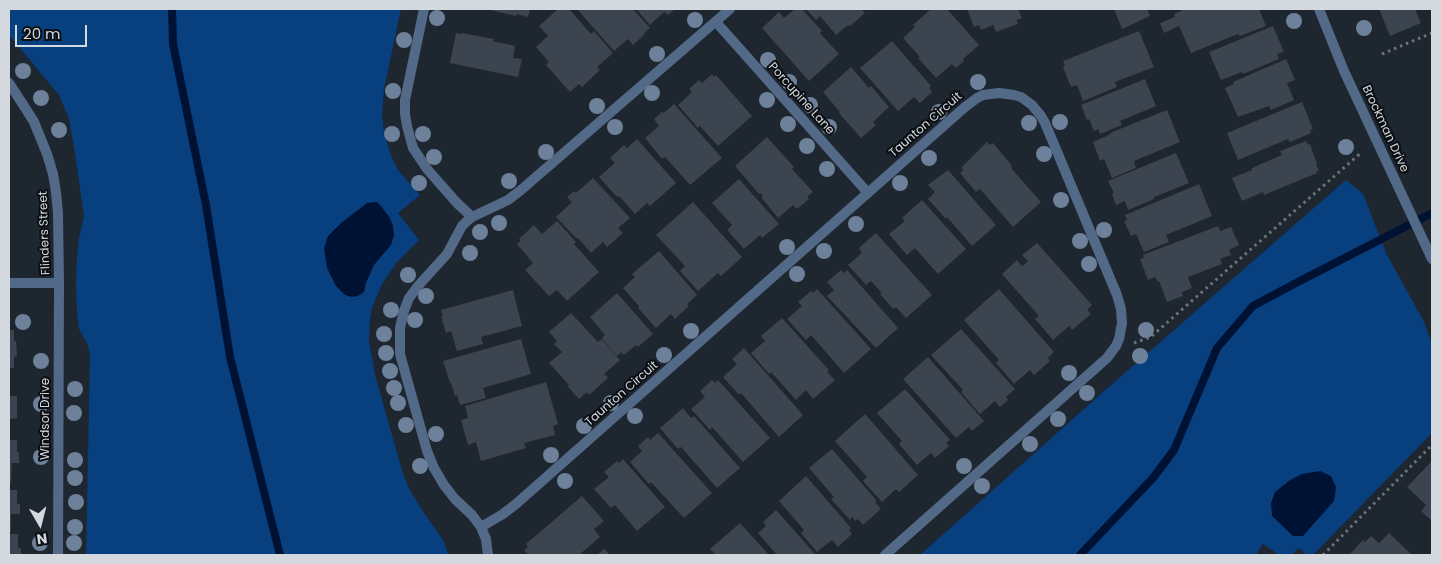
<!DOCTYPE html>
<html>
<head>
<meta charset="utf-8">
<style>
  body { margin:0 }
  #map { position:relative; width:1441px; height:564px; overflow:hidden; background:#1e2630; font-family:Poppins,sans-serif }
  canvas { display:block }
  .frame { position:absolute; inset:0; border:10px solid #d4d9df; pointer-events:none }
  .north { position:absolute; left:15px; top:499px; width:50px; height:50px; -webkit-text-stroke:4px #0b0f13; paint-order:stroke; rotate:172deg; font-size:14px; font-weight:700; line-height:20px; text-align:center; color:#d4d9df }
  .north::after { content:''; display:block; margin:auto; width:18px; height:22px; background:#d4d9df; clip-path:polygon(50% 0,100% 100%,50% 72%,0 100%) }
  .scale { position:absolute; left:15px; top:25px; width:72px; height:22px; box-sizing:border-box; border:2px solid #d4d9df; border-top:0; padding-left:6px; font-size:15px; line-height:18px; white-space:nowrap; color:#d4d9df; -webkit-text-stroke:4px #0b0f13; paint-order:stroke }
</style>
</head>
<body>
<div id="map">
<canvas width="1441" height="564"></canvas>
<div class="frame"></div>
<div class="north">N</div>
<div class="scale">20 m</div>
</div>
<script>
const c = document.querySelector('canvas').getContext('2d');
c.lineJoin = 'round';
function paint(path, color) { c.fillStyle = color; c.fill(path, 'evenodd'); }
const shape = rows => new Path2D(rows.map(r => 'M' + r).join(''));
function strokePath(path, color, width, dash) { c.strokeStyle = color; c.lineWidth = width; c.lineCap = dash ? 'butt' : 'round'; c.setLineDash(dash || []); c.stroke(path); }
function drawText(font, color, halo, rows, align = 'center') {
  c.font = font + ' Poppins,sans-serif'; c.lineWidth = 4; c.setLineDash([]); c.textBaseline = 'middle'; c.strokeStyle = halo; c.fillStyle = color; for (const [text, x, y, turn = 0] of rows) {
    c.save(); c.translate(x, y); c.rotate((+turn || 0) * Math.PI / 180); c.textAlign = isNaN(turn) ? turn : align; if (halo) c.strokeText(text, 0, 0); c.fillText(text, 0, 0); c.restore();
  }
}
paint(shape([
  [9,9,401,9,384,89,382,115,384,134,392,158,398,170,420,195,398,213,419,240,397,262,382,284,372,308,370,319,369,341,375,375,403,474,409,488,420,507,443,540,449,555,86,555,90,356,88,345,79,329,77,313,76,283,77,257,79,238,84,216,75,153,69,119,59,95,9,35],
  [1346,180,1363,194,1386,253,1424,322,1432,344,1432,433,1313,555,1307,555,1299,548,1291,555,1279,555,1263,544,1256,555,920,555,1103,392]
]), '#083f7f');
paint(shape([
  [377,202,381,206,390,218,393,226,394,235,391,245,374,265,366,283,364,292,358,296,352,297,345,295,336,286,327,268,324,248,328,236,341,223,367,203],
  [1320,471,1331,476,1336,487,1334,501,1303,536,1293,536,1272,516,1271,503,1275,492,1290,480,1302,474]
]), '#001234');
strokePath(shape([
  [172,9,173,44,206,205,230,357,280,555],
  [1080,555,1153,478,1174,450,1217,348,1253,306,1294,284,1432,213]
]), '#001234', 8);
paint(shape([
  [486,9,530,9,528,17,517,14,516,16],
  [558,9,569,9,591,34,594,31,613,53,597,67,600,70,582,87,579,84,570,92,546,65,549,62,536,47,548,36,539,26],
  [577,9,633,9,650,28,644,33,645,34,633,45,628,39,614,51],
  [636,9,675,9,668,15,664,12,650,25],
  [795,9,802,9,822,31,820,33,839,54,809,81,762,28,779,12,784,18],
  [806,9,861,9,865,13,850,26,848,25,836,35,820,16,816,20],
  [931,9,947,9,979,45,963,59,964,61,956,68,952,64,936,78,918,58,920,57,903,38,915,27,913,25],
  [967,9,1018,9,1022,18,1016,20,1018,24,996,32,993,25,981,30,979,25,974,27],
  [1114,9,1147,9,1150,16,1122,29],
  [1185,9,1259,9,1266,26,1240,36,1238,34,1191,53,1179,26,1164,33,1160,23,1175,17,1174,14],
  [1379,9,1415,9,1421,23,1390,36],
  [1273,26,1284,52,1277,54,1279,59,1243,74,1242,72,1221,80,1209,52],
  [1139,31,1154,67,1115,82,1117,87,1083,101,1077,85,1071,87,1063,67,1065,66,1063,61],
  [456,33,462,34,462,33,494,39,493,41,515,46,513,58,522,59,518,77,450,63],
  [892,41,931,86,929,88,932,92,920,103,914,97,898,111,860,68],
  [1286,59,1295,80,1287,83,1294,100,1271,110,1269,106,1238,117,1225,88,1234,84,1233,82],
  [851,67,869,88,871,86,889,107,873,122,876,125,861,138,839,113,840,112,823,92],
  [712,74,714,77,716,75,752,116,718,146,700,126,698,128,678,105,692,92,689,89,699,80,702,83],
  [1145,79,1156,106,1120,121,1122,125,1100,134,1098,129,1094,131,1089,119,1087,120,1081,105],
  [1302,102,1313,129,1310,130,1311,133,1290,142,1288,139,1238,160,1227,133],
  [674,104,722,158,690,185,665,157,662,159,645,138,659,126,654,119,662,112,664,113],
  [1167,110,1180,142,1134,161,1136,168,1112,178,1104,159,1100,161,1093,142,1111,134,1110,133],
  [767,137,794,167,792,169,813,192,807,197,809,199,797,209,793,205,778,218,761,197,763,196,760,193,759,194,735,166],
  [637,139,676,183,650,206,647,203,635,214,619,196,617,197,599,177,615,163,610,158,624,145,627,148],
  [1306,141,1308,145,1310,144,1317,164,1316,165,1319,170,1316,172,1317,173,1264,195,1263,192,1242,201,1232,178,1252,170,1252,168,1282,155,1280,151],
  [987,142,990,145,993,143,1012,166,1011,168,1041,202,1013,227,980,189,976,192,960,173,964,170,961,168],
  [1176,153,1189,183,1154,197,1154,199,1128,210,1125,201,1116,205,1112,194,1114,193,1108,181],
  [948,170,996,225,972,246,947,217,946,219,928,199,935,192,928,185],
  [593,178,630,218,618,228,623,233,607,247,603,242,591,253,578,238,577,239,556,217,572,202,567,197,574,191,576,193],
  [739,179,779,224,762,238,760,235,744,249,727,230,732,225,712,203],
  [1199,184,1212,216,1166,235,1169,242,1144,252,1136,234,1131,236,1124,221,1127,220,1125,215],
  [922,200,966,249,938,274,915,248,907,255,889,234,905,221,902,218],
  [693,202,742,257,721,276,718,273,698,291,680,271,685,266,656,235],
  [557,221,576,242,574,244,599,272,567,301,557,290,549,296,525,270,533,263,517,244,521,241,519,239,534,225,542,234],
  [1218,226,1220,231,1231,227,1239,245,1229,250,1231,255,1220,259,1222,264,1188,277,1192,288,1182,292,1183,296,1167,302,1159,281,1158,282,1155,277,1148,280,1140,259,1144,258,1143,255],
  [876,233,932,295,906,318,896,307,893,309,880,294,882,293,871,281,866,285,848,265,862,253,859,248],
  [1037,243,1092,305,1087,310,1091,314,1072,330,1069,326,1053,340,1035,319,1039,316,1002,274,1017,260,1022,266,1028,261,1022,255],
  [659,251,697,295,687,304,689,306,675,319,671,314,656,328,638,308,639,306,623,288,635,277,632,274],
  [841,270,844,273,847,270,898,328,876,348,827,296,834,290,827,282],
  [817,289,871,349,844,373,811,335,806,340,787,319,802,306,798,302,811,291,813,293],
  [999,289,1054,352,1048,358,1050,361,1034,375,1030,370,1014,384,996,363,999,360,964,320],
  [513,290,522,326,481,337,483,344,457,351,451,331,446,333,441,316,443,316,441,310],
  [617,293,653,334,638,347,636,345,624,355,621,352,617,356,602,338,605,335,590,317],
  [571,313,598,342,602,339,620,360,604,374,608,378,589,395,587,392,579,399,567,386,569,385,549,363,562,352,554,344,557,341,549,332],
  [782,318,829,370,827,372,835,380,813,399,806,390,796,400,771,372,769,374,751,353,765,341,761,336],
  [961,329,1015,389,1006,397,1008,400,1000,407,995,401,980,414,961,392,963,390,931,355],
  [9,330,14,330,14,341,16,341,17,356,14,357,14,368,9,368],
  [521,339,531,374,483,388,486,398,460,405,457,395,455,396,451,383,450,383,443,361],
  [744,348,803,415,779,437,741,393,739,395,723,377,737,364,732,359],
  [928,357,984,421,972,431,969,427,956,438,903,379],
  [712,380,715,383,718,380,770,438,743,462,712,427,710,430,691,409,705,397,700,391],
  [546,382,558,424,553,426,555,435,524,443,526,448,481,461,476,442,468,445,461,420,468,418,465,406],
  [905,389,950,440,946,443,949,446,935,458,931,453,917,465,899,444,902,441,877,413],
  [9,396,17,396,17,418,9,419],
  [683,408,691,418,694,416,740,468,717,488,681,447,678,449,660,428],
  [865,414,918,475,899,492,896,489,882,502,863,481,867,477,835,441],
  [658,433,712,493,684,518,651,482,649,484,630,462,642,451,638,446,648,437,650,440],
  [9,440,17,440,17,452,19,452,19,463,12,463,11,483,9,483],
  [832,449,877,501,875,502,881,509,863,525,858,519,855,521,852,517,850,520,831,499,834,497,809,468],
  [623,459,665,507,637,531,615,505,611,508,594,489,609,477,604,472,617,461,619,463],
  [1432,461,1432,521,1421,511,1426,505,1407,487],
  [806,476,851,528,849,530,852,534,838,547,832,540,817,552,801,533,804,530,779,501],
  [9,490,17,490,17,504,20,504,20,514,11,514,11,532,9,532],
  [582,496,604,521,594,529,600,537,579,555,529,555,524,550,528,547,526,544],
  [776,510,816,555,777,555,758,533,766,526,763,522],
  [740,523,769,555,716,555,710,549],
  [1389,533,1412,555,1349,555,1363,540,1365,542,1371,536,1379,543],
  [9,534,18,534,18,548,21,548,21,555,9,555],
  [604,549,610,555,597,555]
]), '#3c444f');
strokePath(shape([
  [1382,54,1432,33],
  [1134,343,1151,337,1154,334,1362,152],
  [1323,555,1432,445]
]), '#6d747c', 3, [2.5, 4]);
strokePath(shape([
  [424,9,405,100,405,114,407,126,413,148,427,169,457,203,472,217],
  [1319,9,1344,71,1432,259],
  [716,22,868,193],
  [9,83,24,106,34,122,47,154,53,174,56,192,58,213,59,283,9,283],
  [481,527,472,515,455,499,444,485,434,468,427,451,400,354,400,328,404,311,409,298,418,286,447,254,462,226,467,221,472,217,508,200,521,190,730,9],
  [58,555,59,283],
  [488,555,486,539,481,527,503,514,516,504,965,107,977,98,983,95,999,93,1014,95,1021,97,1032,105,1041,116,1045,123,1117,295,1121,309,1122,323,1119,339,1116,346,1107,358,885,555]
]), '#526988', 10);
c.fillStyle = '#6e819b';
for (const [x, y] of [
  [437,18],
  [695,20],
  [1294,21],
  [1364,28],
  [404,40],
  [657,54],
  [768,60],
  [23,71],
  [789,82],
  [978,82],
  [393,91],
  [652,93],
  [41,98],
  [767,100],
  [810,105],
  [597,106],
  [939,112],
  [1060,122],
  [1029,123],
  [788,124],
  [615,127],
  [829,127],
  [59,130],
  [392,134],
  [423,134],
  [807,146],
  [1346,147],
  [546,152],
  [1044,154],
  [434,157],
  [929,158],
  [827,169],
  [509,181],
  [419,183],
  [900,183],
  [1061,200],
  [499,223],
  [856,224],
  [1104,230],
  [480,232],
  [1080,241],
  [787,247],
  [824,251],
  [470,253],
  [1089,264],
  [797,274],
  [408,275],
  [426,296],
  [391,310],
  [415,320],
  [23,322],
  [1146,330],
  [691,331],
  [384,334],
  [386,353],
  [664,355],
  [1140,356],
  [41,361],
  [390,371],
  [1069,373],
  [394,388],
  [75,389],
  [1087,393],
  [398,403],
  [611,403],
  [41,404],
  [74,413],
  [635,416],
  [1058,419],
  [406,425],
  [584,426],
  [436,434],
  [1030,444],
  [551,455],
  [41,457],
  [75,460],
  [420,466],
  [964,466],
  [75,478],
  [565,481],
  [982,486],
  [76,502],
  [75,527],
  [40,543],
  [74,543]
]) { c.beginPath(); c.arc(x, y, 8, 0, 2 * Math.PI); c.fill(); }
drawText('12px', '#d4d9df', '#0b0f13', [
  ["Porcupine Lane",801,99,48],
  ["Taunton Circuit",926,125,-41],
  ["Brockman Drive",1385,129,65],
  ["Flinders Street",45,233,-92],
  ["Taunton Circuit",622,394,-41],
  ["Windsor Drive",46,419,-90]
]);
</script>
</body>
</html>
